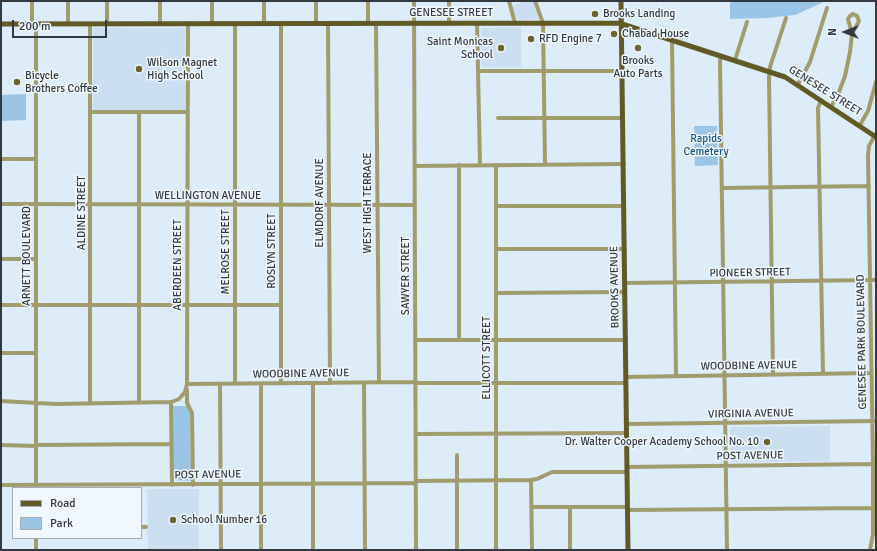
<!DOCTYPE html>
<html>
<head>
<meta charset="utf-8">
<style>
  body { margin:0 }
  #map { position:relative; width:877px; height:551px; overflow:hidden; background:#dcecf9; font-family:Signika,sans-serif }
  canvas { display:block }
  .frame { position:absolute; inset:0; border:2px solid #33393e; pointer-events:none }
  .legend { position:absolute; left:12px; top:487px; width:130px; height:52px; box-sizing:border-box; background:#f1f8fd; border:1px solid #a5acb1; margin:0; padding:5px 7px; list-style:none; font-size:12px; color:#33393e }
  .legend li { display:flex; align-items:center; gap:8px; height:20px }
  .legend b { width:20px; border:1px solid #a5acb1 }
  .north { position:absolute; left:825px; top:12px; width:40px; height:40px; -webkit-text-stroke:3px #f1f8fd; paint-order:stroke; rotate:270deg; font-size:11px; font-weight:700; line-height:16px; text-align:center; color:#33393e }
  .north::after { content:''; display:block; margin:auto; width:14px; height:18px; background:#33393e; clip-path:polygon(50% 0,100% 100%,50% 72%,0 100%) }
  .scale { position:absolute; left:12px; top:20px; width:95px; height:18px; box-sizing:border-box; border:2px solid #33393e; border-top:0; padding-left:5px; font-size:12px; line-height:14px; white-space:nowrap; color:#33393e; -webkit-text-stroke:3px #f1f8fd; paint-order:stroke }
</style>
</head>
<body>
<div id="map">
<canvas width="877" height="551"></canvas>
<div class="frame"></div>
<ul class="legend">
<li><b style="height:5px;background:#615a24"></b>Road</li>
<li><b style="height:11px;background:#9bc5e7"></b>Park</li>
</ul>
<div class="north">N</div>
<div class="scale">200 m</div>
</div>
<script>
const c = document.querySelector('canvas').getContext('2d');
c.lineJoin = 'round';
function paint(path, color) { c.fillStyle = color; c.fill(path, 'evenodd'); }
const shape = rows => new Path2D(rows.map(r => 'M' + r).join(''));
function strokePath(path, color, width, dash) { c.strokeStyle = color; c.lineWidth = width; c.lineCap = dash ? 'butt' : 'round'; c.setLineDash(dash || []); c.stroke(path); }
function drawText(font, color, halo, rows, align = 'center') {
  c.font = font + ' Signika,sans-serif'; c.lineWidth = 3; c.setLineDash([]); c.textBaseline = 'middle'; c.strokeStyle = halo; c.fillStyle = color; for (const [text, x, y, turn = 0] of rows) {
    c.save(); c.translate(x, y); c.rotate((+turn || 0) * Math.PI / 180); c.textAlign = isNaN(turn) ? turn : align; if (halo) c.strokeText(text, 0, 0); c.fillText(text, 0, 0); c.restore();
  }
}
paint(shape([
  [526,1,533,1,539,19,519,20,517,18,512,6],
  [521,27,521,67,481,67,481,28],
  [93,28,185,28,185,110,93,110],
  [830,426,830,461,730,462,730,427],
  [147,489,199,489,199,550,148,550]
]), '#cae0f2');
paint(shape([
  [730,1,826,1,795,15,767,18,730,19],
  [26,94,26,120,1,121,1,95],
  [694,126,717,126,718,165,695,166],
  [172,406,187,406,190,411,191,480,190,481,173,480]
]), '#9bc5e7');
strokePath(shape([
  [32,1,32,24],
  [68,1,68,24],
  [107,1,107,23],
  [160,1,160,23],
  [212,1,212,23],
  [264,1,264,23],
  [368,1,368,23],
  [414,1,416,550],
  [449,1,449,23],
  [509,1,515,23],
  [535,1,543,23,545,164],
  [235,23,235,384],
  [281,23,281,383],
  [316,23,316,1],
  [328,23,330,383],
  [376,23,379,382],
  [477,23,480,165],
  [672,40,676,376],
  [721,56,720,62,727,550],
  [735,60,747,22],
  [478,71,623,71],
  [798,84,810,62,827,8],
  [821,100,818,108,823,374],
  [831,107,839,92,845,76,850,52,852,34,848,19,850,16,853,14,857,16,859,21,852,34],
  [90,112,187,112],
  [498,118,623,118],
  [860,125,868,111,876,82],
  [1,159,36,159],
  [496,165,496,550],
  [415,166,624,164],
  [722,188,869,186],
  [1,204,415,205],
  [496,206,624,206],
  [496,249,625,249],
  [1,259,36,259],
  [625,283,876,280],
  [496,293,625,292],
  [1,305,281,305],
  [415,340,626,340],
  [459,340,459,165],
  [1,353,36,353],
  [773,375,769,78,770,67,786,18],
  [626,377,871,373],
  [313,383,313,550],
  [364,383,365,550],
  [416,383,626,383],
  [187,384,416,382],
  [220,384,221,550],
  [261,384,261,550],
  [187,390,187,403,192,413,193,485],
  [1,401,56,404,171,402,179,399,185,392,187,384,188,23],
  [171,402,172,485],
  [90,403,90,24],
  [139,403,139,113],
  [627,424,876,421],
  [416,434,627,433],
  [1,445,36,446],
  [36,445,171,444],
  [627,467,873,464],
  [531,480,532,550],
  [416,481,531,480,537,479,552,472,627,472],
  [1,485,416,483],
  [36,488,36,24],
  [532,507,628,507],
  [570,507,570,550],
  [628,510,872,508],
  [141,527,146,527],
  [36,550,36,538],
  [457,550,457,455],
  [870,550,873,534,873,464,868,155,869,146,875,135]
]), '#a19c6c', 4);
strokePath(shape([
  [621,1,628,550],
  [1,24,619,23,785,77,876,137]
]), '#615a24', 5);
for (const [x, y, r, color] of [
  [595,14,4,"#6b6431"],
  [614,34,4,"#6b6431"],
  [531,39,4,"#6b6431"],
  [501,48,4,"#6b6431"],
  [638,48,4,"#6b6431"],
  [139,69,4,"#6b6431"],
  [17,82,4,"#6b6431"],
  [767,442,4,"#6b6431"],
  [173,520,4,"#6b6431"]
]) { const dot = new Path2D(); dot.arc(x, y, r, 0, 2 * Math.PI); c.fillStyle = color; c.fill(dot); strokePath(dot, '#f1f8fd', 1.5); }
drawText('11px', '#33393e', '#f1f8fd', [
  ["GENESEE STREET",451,13],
  ["GENESEE STREET",825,91,32],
  ["WELLINGTON AVENUE",208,196],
  ["ELMDORF AVENUE",320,203,-90],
  ["WEST HIGH TERRACE",368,203,-90],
  ["ALDINE STREET",82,213,-90],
  ["ROSLYN STREET",272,251,-90],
  ["MELROSE STREET",226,252,-90],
  ["ARNETT BOULEVARD",27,256,-90],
  ["ABERDEEN STREET",178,265,-90],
  ["PIONEER STREET",750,273,-1],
  ["SAWYER STREET",406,276,-90],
  ["BROOKS AVENUE",615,287,-91],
  ["GENESEE PARK BOULEVARD",862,342,-91],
  ["ELLICOTT STREET",487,358,-90],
  ["WOODBINE AVENUE",749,366,-1],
  ["WOODBINE AVENUE",301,374,-1],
  ["VIRGINIA AVENUE",751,414,-1],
  ["POST AVENUE",750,456,-1],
  ["POST AVENUE",208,475,-1]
]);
drawText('11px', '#33393e', '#f1f8fd', [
  ["Brooks Landing",603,14],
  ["Chabad House",622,34],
  ["RFD Engine 7",539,39],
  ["Saint Monicas",493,42,"right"],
  ["School",493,55,"right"],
  ["Brooks",638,61,"center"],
  ["Auto Parts",638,74,"center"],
  ["Wilson Magnet",147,63],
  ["High School",147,76],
  ["Bicycle",25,76],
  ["Brothers Coffee",25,89],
  ["Dr. Walter Cooper Academy School No. 10",759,442,"right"],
  ["School Number 16",181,520]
], 'left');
drawText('11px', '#16557f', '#f1f8fd', [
  ["Rapids",706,139],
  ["Cemetery",706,152]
]);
</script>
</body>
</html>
